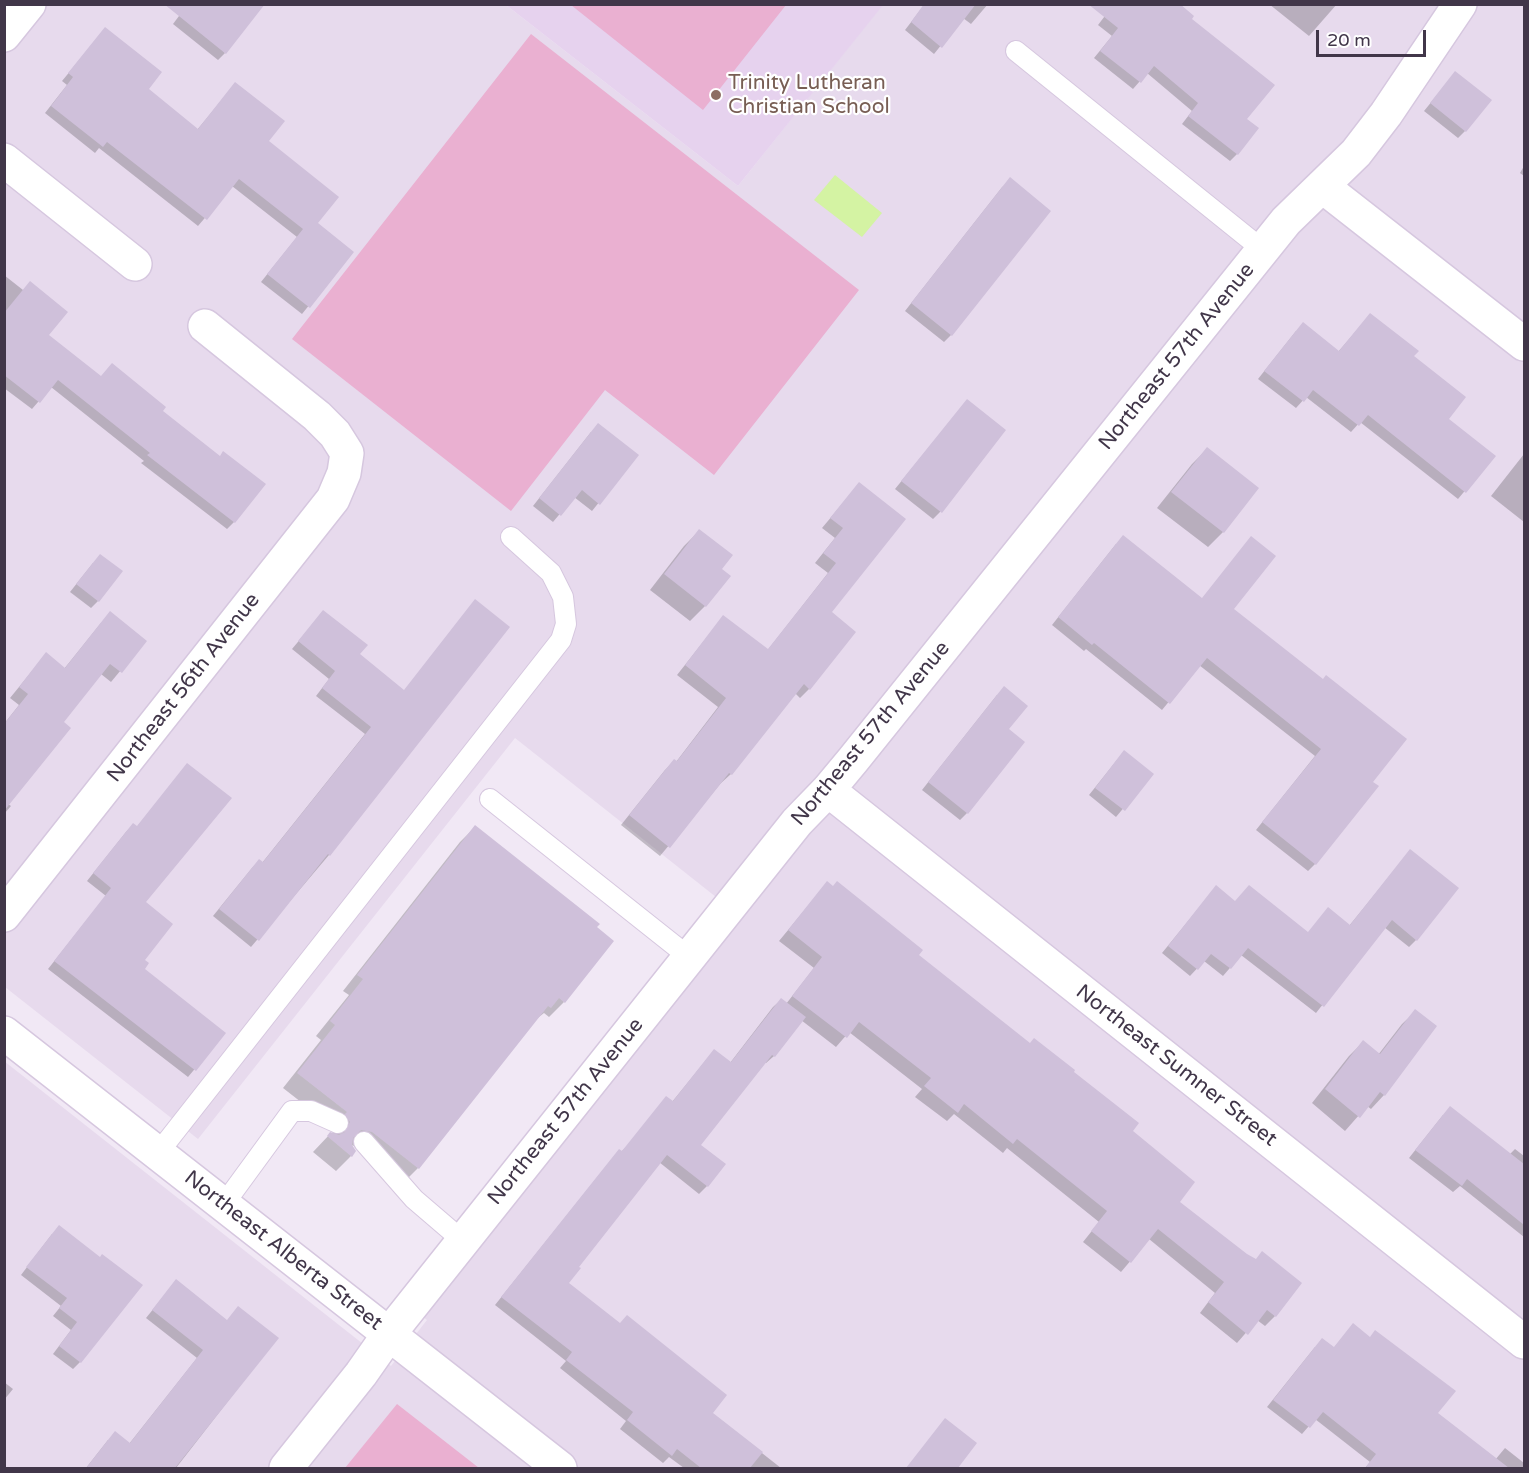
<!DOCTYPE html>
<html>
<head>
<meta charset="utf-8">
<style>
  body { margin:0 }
  #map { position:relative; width:1529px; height:1473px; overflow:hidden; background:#f1e8f5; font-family:"Varela Round",sans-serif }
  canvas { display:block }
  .frame { position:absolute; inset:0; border:6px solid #413649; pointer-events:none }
  .scale { position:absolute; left:1316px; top:30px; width:110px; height:27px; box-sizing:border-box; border:3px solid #413649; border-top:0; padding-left:8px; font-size:18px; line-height:21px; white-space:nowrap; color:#413649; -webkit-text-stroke:4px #fff; paint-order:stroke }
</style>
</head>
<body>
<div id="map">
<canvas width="1529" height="1473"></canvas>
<div class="frame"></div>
<div class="scale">20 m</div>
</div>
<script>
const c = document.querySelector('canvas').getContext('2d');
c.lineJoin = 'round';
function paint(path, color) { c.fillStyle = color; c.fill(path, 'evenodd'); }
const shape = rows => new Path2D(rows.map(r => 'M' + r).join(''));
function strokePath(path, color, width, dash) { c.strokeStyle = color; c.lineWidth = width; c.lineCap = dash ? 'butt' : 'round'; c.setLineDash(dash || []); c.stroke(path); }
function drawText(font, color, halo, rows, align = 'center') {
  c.font = font + ' "Varela Round",sans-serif'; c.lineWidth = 4.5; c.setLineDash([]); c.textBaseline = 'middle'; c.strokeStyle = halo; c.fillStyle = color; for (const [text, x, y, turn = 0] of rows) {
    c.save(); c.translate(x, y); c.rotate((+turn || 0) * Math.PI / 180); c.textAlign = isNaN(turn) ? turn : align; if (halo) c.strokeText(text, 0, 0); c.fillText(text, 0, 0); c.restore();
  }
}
paint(shape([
  [5,5,506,5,738,186,882,5,1524,5,1524,1468,5,1468,4,1061,391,1366,427,1320,399,1298,716,897,515,738,198,1139,5,987]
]), '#e7daed');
paint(shape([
  [506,5,883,5,738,186]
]), '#e6d2ee');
paint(shape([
  [571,5,786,5,703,110],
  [531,34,859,290,714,475,605,390,511,511,292,339],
  [397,1404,479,1468,345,1468]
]), '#eab0d1');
paint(shape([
  [835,175,882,213,862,237,814,200]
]), '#d4f3a3');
paint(shape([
  [188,4,225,53,218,60,173,24],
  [925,4,988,4,971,24,963,18,934,54,905,30],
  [1114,4,1189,20,1245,119,1237,154,1230,161,1182,124,1192,111,1147,73,1133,89,1094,58,1112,36,1098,25],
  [1269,4,1337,4,1309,36],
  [105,29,147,89,197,130,235,84,316,223,352,252,302,314,261,282,297,237,232,186,198,226,99,148,95,153,45,113,67,85,62,81],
  [1455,73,1465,131,1458,138,1424,111],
  [1524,166,1524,176,1520,173],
  [1003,186,951,335,944,342,905,311],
  [4,275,23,290,47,335,101,377,161,412,219,457,234,522,227,529,141,463,144,461,51,387,32,409,4,388],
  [1370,315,1412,356,1447,419,1494,456,1458,499,1360,422,1351,432,1306,397,1296,408,1258,379,1296,331,1338,352],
  [967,401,940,512,933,519,895,489],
  [591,432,637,455,592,511,574,497,553,522,533,506],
  [1207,449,1257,488,1223,532,1208,547,1157,508,1192,464],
  [1524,454,1524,522,1491,496],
  [859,484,830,613,809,689,800,698,795,693,731,774,721,783,660,856,621,825,665,770,674,761,676,762,718,707,677,675,723,617,767,651,828,573,815,563,835,538,822,528],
  [699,531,720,569,729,576,705,606,690,621,650,590,684,546],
  [1116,544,1201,600,1232,609,1371,782,1315,864,1308,871,1256,830,1315,756,1199,665,1162,710,1086,649,1084,651,1052,625],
  [93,563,98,601,91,608,70,592],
  [323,612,358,654,404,691,508,627,329,855,251,947,213,916,252,868,259,861,262,863,365,734,316,696,329,679,292,649],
  [101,623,145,641,111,682,101,674,62,722,8,804,11,806,4,814,4,724,19,705,10,698,46,654,64,669],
  [997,695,1007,730,967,813,960,820,922,790],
  [1117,760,1152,774,1116,817,1089,795],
  [187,765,144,902,143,960,143,969,224,1034,188,1077,48,969,106,896,87,881,126,832,133,825,137,827],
  [475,827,564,1002,549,1017,544,1013,534,1021,418,1168,403,1183,357,1147,351,1145,351,1156,336,1171,313,1152,330,1134,334,1135,331,1130,333,1127,283,1088,321,1040,316,1036,349,995,343,991,460,842],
  [1410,851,1416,940,1409,947,1384,927,1316,1013,1241,955,1223,976,1204,961,1190,976,1162,953,1216,887,1235,903,1307,933,1349,926],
  [827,883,1029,1044,1071,1072,1130,1132,1178,1202,1275,1316,1265,1326,1257,1320,1237,1343,1200,1313,1215,1293,1149,1239,1121,1272,1083,1242,1099,1222,1007,1148,1003,1153,954,1114,947,1121,915,1097,922,1089,849,1032,836,1047,801,1020,774,1056,766,1063,764,1062,698,1145,707,1186,699,1194,659,1162,577,1267,567,1283,711,1413,781,1468,684,1468,669,1457,663,1463,620,1429,626,1421,560,1368,566,1361,495,1305,612,1159,621,1152,672,1102,707,1059,730,1063,773,1007,781,1000,786,1004,814,968,779,941],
  [1416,1011,1384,1095,1371,1109,1367,1106,1345,1131,1312,1103,1349,1056,1363,1042,1378,1055,1402,1024],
  [1443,1115,1510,1154,1515,1149,1524,1156,1524,1237,1460,1186,1453,1192,1409,1158],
  [52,1234,99,1259,80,1362,73,1369,53,1354,71,1330,53,1316,61,1306,21,1275],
  [176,1281,227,1321,277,1338,176,1468,86,1468,108,1440,129,1444,197,1358,146,1318],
  [1353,1325,1436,1414,1495,1460,1505,1448,1524,1463,1524,1468,1365,1468,1370,1462,1315,1419,1302,1434,1267,1407,1315,1347,1333,1349],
  [4,1382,13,1389,4,1400],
  [975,1444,956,1468,912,1468,908,1466]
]), '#0003');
paint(shape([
  [164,4,265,4,226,54],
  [924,4,976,4,942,48,911,22],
  [1088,4,1180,4,1194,16,1192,19,1275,85,1247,119,1259,128,1238,155,1188,116,1198,103,1154,66,1141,83,1100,51,1118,28],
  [105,27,162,72,149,89,198,129,235,82,285,121,269,141,339,197,318,223,354,252,310,308,267,274,303,229,239,179,207,220,107,142,103,147,51,106,73,77,68,73],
  [1455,71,1492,100,1466,132,1430,103],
  [1010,177,1051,211,952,336,911,303],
  [30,281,68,312,49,335,101,376,112,363,166,407,163,411,220,456,223,451,266,484,235,523,147,455,150,453,58,380,40,403,4,375,4,313],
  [1370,313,1419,351,1414,356,1466,397,1449,419,1496,456,1466,493,1368,415,1359,426,1313,390,1304,402,1264,371,1303,322,1339,351],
  [967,399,1006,430,942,513,901,481],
  [598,423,639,455,600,505,582,490,561,516,539,498],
  [1207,447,1259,488,1224,533,1171,492],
  [859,482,906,519,832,612,856,632,810,690,804,684,732,775,729,773,670,848,629,815,674,759,677,761,726,698,685,665,723,615,768,649,836,563,823,553,843,528,830,518],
  [699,529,733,555,722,569,731,576,706,607,664,574],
  [1123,535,1202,598,1251,536,1276,556,1234,609,1323,679,1326,675,1407,739,1373,782,1379,786,1316,865,1262,822,1321,749,1207,658,1170,704,1094,643,1092,645,1058,617],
  [100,554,123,571,99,602,76,584],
  [475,599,510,627,330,856,328,854,259,941,219,909,259,859,263,862,371,727,322,688,335,671,298,641,323,610,368,645,360,654,404,690],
  [110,611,147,641,122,673,110,664,64,722,71,728,4,811,4,724,28,694,19,687,46,652,65,668],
  [1004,686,1028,706,1009,729,1025,742,968,814,928,782],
  [1124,750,1154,774,1125,811,1095,788],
  [187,763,232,798,146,902,173,924,145,960,149,963,145,969,226,1033,196,1071,54,961,111,888,93,873,133,823,137,826],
  [475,825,600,924,597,927,614,941,565,1003,559,998,551,1008,548,1006,419,1169,372,1132,367,1131,361,1130,353,1138,352,1145,356,1151,352,1157,327,1136,330,1132,339,1135,345,1132,350,1122,345,1114,347,1112,297,1073,335,1025,330,1021,363,979,357,975],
  [1410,849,1459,888,1417,941,1392,920,1324,1007,1248,948,1231,969,1211,954,1198,970,1168,946,1216,885,1235,901,1249,885,1308,932,1328,907,1350,925],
  [827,881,833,886,837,881,923,950,919,955,1030,1043,1034,1038,1075,1070,1074,1072,1139,1123,1133,1131,1195,1182,1180,1202,1247,1254,1256,1259,1262,1251,1302,1283,1276,1317,1267,1310,1248,1335,1208,1302,1224,1282,1158,1229,1131,1263,1091,1231,1107,1211,1017,1139,1013,1144,964,1104,958,1113,924,1086,931,1078,859,1022,847,1038,792,996,822,957,788,930],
  [781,998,806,1017,775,1057,772,1055,701,1145,726,1164,708,1187,667,1155,579,1267,581,1268,569,1283,620,1323,627,1315,727,1395,713,1413,763,1452,750,1468,701,1468,677,1449,672,1456,627,1420,633,1412,566,1360,572,1352,501,1297,619,1149,622,1151,666,1096,673,1101,714,1049,731,1062],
  [1415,1009,1437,1026,1385,1096,1380,1092,1360,1118,1325,1089,1363,1040,1380,1054],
  [1450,1106,1524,1164,1524,1225,1467,1179,1462,1186,1415,1150],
  [59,1225,100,1257,102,1254,143,1285,81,1363,59,1346,77,1322,59,1308,67,1298,26,1267],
  [176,1279,227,1320,238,1306,279,1338,175,1468,86,1468,115,1431,130,1443,203,1350,152,1310],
  [1353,1323,1370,1337,1375,1330,1456,1391,1438,1413,1509,1468,1365,1468,1376,1454,1323,1412,1310,1428,1273,1400,1322,1338,1334,1347],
  [945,1418,977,1443,958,1468,906,1468]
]), '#cfc0da');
const lane = shape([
  [1016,51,1263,250],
  [490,799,689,957],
  [364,1142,414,1199,463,1241],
  [158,1153,561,640,566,624,563,597,551,573,511,537],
  [224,1204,292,1111,311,1111,338,1123]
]);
const street = shape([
  [4,35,29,4],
  [4,160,135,264],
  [1322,186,1524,344],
  [828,790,1524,1342],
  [4,915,333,499,344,473,347,453,335,434,317,416,205,326],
  [4,1033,560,1468],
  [286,1468,361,1374,389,1334,797,822,828,790,853,760,1286,221,1356,153,1386,114,1460,4]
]);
strokePath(lane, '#d6c7df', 22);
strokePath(street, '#d6c7df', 36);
strokePath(lane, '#fff', 20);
strokePath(street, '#fff', 33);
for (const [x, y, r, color] of [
  [716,95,6,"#8d6e63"]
]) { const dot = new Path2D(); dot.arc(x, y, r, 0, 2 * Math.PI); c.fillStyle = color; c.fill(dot); strokePath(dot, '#fff', 2); }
drawText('21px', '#785e54', '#fff', [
  ["Trinity Lutheran",728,83],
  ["Christian School",728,107]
], 'left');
drawText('21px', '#413649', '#fff', [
  ["Northeast 57th Avenue",1177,357,-51],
  ["Northeast 56th Avenue",184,688,-52],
  ["Northeast 57th Avenue",871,734,-50],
  ["Northeast Sumner Street",1176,1066,38],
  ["Northeast 57th Avenue",566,1112,-51],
  ["Northeast Alberta Street",283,1251,38]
]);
</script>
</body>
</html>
